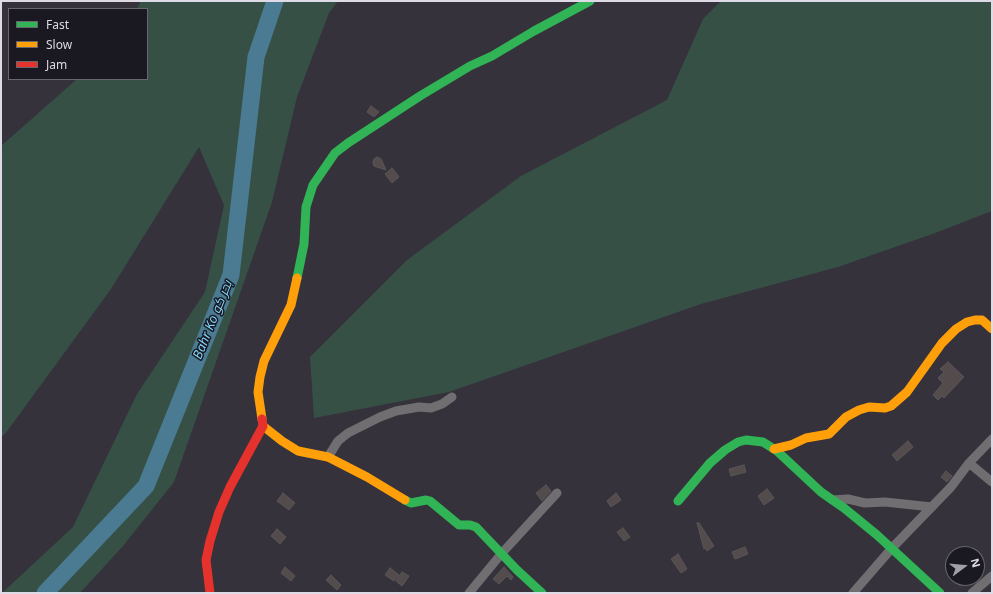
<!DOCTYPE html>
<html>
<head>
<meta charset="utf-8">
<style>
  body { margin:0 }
  #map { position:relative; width:993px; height:594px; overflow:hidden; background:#35323c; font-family:"Noto Sans",sans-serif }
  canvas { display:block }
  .frame { position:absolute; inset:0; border:2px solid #dedae6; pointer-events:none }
  .legend { position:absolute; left:8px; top:8px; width:140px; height:72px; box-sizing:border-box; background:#1a1820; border:1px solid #68666f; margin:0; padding:5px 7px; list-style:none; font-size:12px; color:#dedae6 }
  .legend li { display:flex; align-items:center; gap:8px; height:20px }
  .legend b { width:20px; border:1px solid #68666f }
  .north { position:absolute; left:945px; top:546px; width:40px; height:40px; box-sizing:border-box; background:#1a1820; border:1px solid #68666f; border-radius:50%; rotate:74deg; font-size:11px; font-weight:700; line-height:16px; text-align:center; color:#dedae6 }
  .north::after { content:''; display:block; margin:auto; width:14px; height:18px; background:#a39faa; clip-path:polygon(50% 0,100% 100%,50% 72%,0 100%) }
</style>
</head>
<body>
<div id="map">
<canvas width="993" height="594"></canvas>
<div class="frame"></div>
<ul class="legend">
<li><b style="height:5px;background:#30b455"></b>Fast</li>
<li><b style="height:5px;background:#ff9f0a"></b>Slow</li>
<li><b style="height:5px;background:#e5322d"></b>Jam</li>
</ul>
<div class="north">N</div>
</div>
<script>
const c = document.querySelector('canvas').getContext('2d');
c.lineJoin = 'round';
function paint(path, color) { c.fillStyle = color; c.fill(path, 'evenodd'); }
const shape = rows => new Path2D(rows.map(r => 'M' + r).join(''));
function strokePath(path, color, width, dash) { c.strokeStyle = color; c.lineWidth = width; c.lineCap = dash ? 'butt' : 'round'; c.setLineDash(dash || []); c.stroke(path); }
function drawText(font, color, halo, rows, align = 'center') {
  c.font = font + ' "Noto Sans",Cairo,sans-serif'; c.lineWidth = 3; c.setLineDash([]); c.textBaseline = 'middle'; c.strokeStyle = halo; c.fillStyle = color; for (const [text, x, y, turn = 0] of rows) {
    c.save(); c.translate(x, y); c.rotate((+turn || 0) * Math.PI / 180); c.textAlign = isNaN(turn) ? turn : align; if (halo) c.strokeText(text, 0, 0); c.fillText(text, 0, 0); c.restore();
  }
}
paint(shape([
  [141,1,338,1,329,13,297,97,272,202,174,482,123,546,80,593,2,593,73,527,137,394,205,292,224,205,199,147,111,289,5,434,1,437,1,146,77,79,147,79,147,9,137,9],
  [721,1,992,1,992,211,935,233,838,267,701,304,449,392,314,418,310,357,407,260,521,176,667,100,703,19]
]), '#365046');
strokePath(shape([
  [45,593,146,486,231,275,256,57,275,1]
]), '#4a7b92', 17);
const building = shape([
  [371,106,379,112,374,117,367,112,371,106],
  [377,157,381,159,386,170,374,166,373,162,374,159,377,157],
  [392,168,399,177,392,183,385,174,392,168],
  [948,362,964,377,944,398,942,396,938,400,933,395,943,383,938,378,944,372,940,369,948,362],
  [908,441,913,447,897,461,892,455,908,441],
  [744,465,746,472,731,476,729,469,744,465],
  [946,471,952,476,947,482,941,477,946,471],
  [546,485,551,491,542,501,536,493,546,485],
  [767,489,774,498,764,505,758,496,767,489],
  [283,493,295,503,289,510,277,501,283,493],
  [616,493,621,500,611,507,607,501,616,493],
  [697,523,699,523,714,546,707,551,706,548,704,549,697,523],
  [623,528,630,537,624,541,617,532,623,528],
  [277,529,286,537,280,544,271,536,277,529],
  [745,547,748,554,735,559,732,552,745,547],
  [678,554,687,569,681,573,671,559,678,554],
  [285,567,295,576,291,581,281,573,285,567],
  [504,567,513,577,511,580,507,576,499,584,493,579,504,567],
  [390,568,399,575,394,581,385,575,390,568],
  [402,572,409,576,402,586,396,581,402,572],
  [331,575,341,585,337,590,326,580,331,575]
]);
paint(building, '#544c4c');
strokePath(building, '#5a5557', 1);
strokePath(shape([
  [328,457,338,441,348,433,380,417,396,411,419,407,431,408,442,404,452,397],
  [969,463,992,482],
  [832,500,848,499,865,503,885,502,932,507],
  [469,593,502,553,557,493],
  [853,593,892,548,951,487,969,463,992,439],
  [972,593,992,576]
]), '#706e70', 9);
strokePath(shape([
  [297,278,304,244,306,207,313,185,335,153,348,143,420,96,470,66,492,56,534,31,590,1],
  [405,500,411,503,426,500,430,501,459,525,470,525,476,527,517,570,542,593],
  [678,501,710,463,725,450,738,442,746,440,763,442,777,451,821,492,844,508,877,535,940,593]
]), '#30b455', 9);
strokePath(shape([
  [262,419,258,392,260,377,264,361,291,305,297,278],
  [263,426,282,441,298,451,328,457,367,477,405,500],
  [774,449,791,445,806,438,829,434,846,417,859,410,869,407,885,408,891,406,907,392,942,343,956,329,967,322,975,320,982,320,992,329]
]), '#ff9f0a', 9);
strokePath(shape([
  [210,593,206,560,210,541,219,512,230,487,263,426,262,419]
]), '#e5322d', 9);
drawText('italic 13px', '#81d6fd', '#1a1820', [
  ["Bahr Ko بحر كو",213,320,-68]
]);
</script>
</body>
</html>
